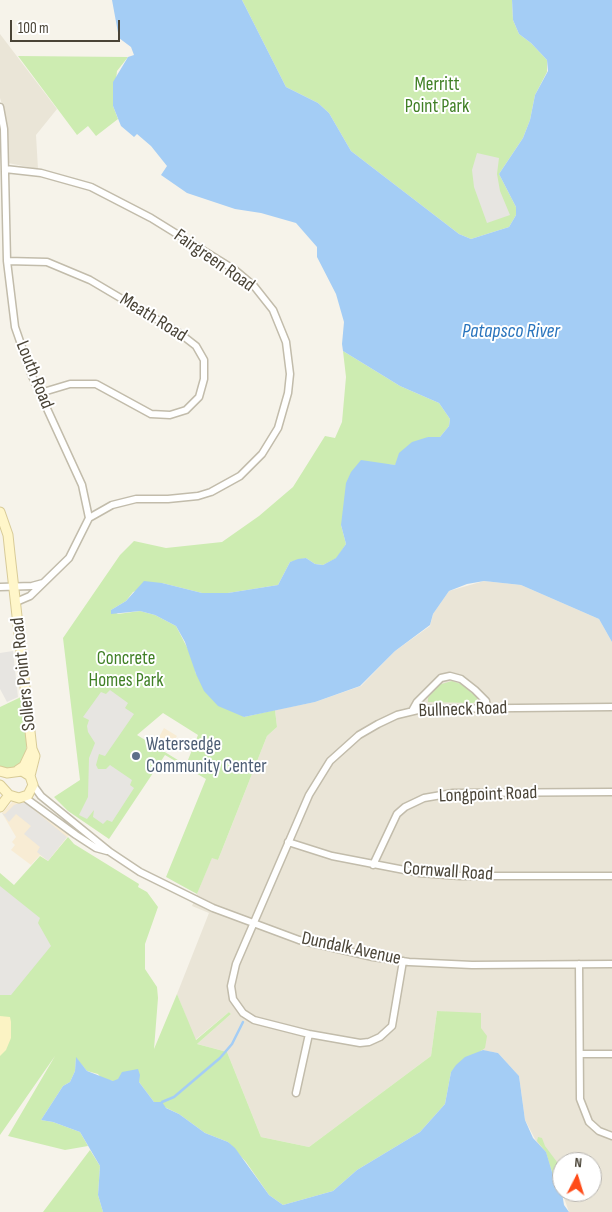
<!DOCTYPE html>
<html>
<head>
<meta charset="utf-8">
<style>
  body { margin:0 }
  #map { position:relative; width:612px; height:1212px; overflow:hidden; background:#f6f3ea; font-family:"Sofia Sans Condensed",sans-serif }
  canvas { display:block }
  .north { position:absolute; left:552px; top:1152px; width:50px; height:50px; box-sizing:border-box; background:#fff; border:1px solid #b7b4af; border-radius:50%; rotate:5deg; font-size:14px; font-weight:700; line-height:20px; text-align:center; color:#4a4437 }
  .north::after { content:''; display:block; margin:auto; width:18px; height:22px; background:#ff4b17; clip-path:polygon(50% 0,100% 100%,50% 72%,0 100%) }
  .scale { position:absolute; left:10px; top:20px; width:110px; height:22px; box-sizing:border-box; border:2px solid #4a4437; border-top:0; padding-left:6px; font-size:15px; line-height:18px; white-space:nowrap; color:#4a4437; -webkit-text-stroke:4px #fff; paint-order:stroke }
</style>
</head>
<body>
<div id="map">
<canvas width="612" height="1212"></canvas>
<div class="north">N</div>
<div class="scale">100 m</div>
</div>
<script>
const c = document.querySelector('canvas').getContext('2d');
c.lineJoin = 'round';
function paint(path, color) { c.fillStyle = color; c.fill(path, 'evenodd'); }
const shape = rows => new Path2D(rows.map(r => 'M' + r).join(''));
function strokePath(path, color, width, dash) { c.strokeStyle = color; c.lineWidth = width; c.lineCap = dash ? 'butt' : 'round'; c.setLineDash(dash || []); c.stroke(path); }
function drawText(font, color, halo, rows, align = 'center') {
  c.font = font + ' "Sofia Sans Condensed",sans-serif'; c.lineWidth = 4; c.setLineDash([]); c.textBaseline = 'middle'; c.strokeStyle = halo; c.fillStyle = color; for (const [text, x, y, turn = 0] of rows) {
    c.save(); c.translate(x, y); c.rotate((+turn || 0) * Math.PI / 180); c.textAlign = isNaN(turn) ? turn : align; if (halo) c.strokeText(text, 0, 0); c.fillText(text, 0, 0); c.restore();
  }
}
paint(shape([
  [0,34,57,109,36,135,38,169,8,163,6,117,0,98],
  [484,581,521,585,599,619,612,642,612,1212,569,1212,562,1192,592,1192,592,1162,562,1162,562,1190,525,1120,519,1076,498,1053,481,1050,457,1013,437,1011,431,1056,309,1147,261,1137,227,1052,197,1044,231,1014,229,1012,195,1040,177,994,209,913,192,906,212,857,218,860,267,736,277,727,275,710,315,702,361,686,395,651,430,626,433,614,449,591]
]), '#eae5d7');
paint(shape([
  [164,728,177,736,171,745,159,737],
  [20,799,32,804,69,835,48,861,40,855,31,865,11,850,15,845,12,842,16,837,2,813,14,800]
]), '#f8ecd4');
paint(shape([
  [242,0,512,0,513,20,519,34,531,43,547,60,547,72,535,95,530,120,523,138,499,174,516,207,516,215,509,227,471,239,459,234,351,151,329,113,318,103,286,87],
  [18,56,128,57,117,71,113,106,118,119,96,136,88,126,77,135],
  [343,351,400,386,439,403,450,419,449,426,440,437,428,437,395,465,380,464,341,525,346,544,337,558,323,565,315,564,306,558,290,562,278,585,228,593,202,593,162,583,133,592,126,601,111,610,118,614,140,611,155,615,176,626,192,657,196,674,244,717,275,710,277,727,267,736,218,860,212,858,197,894,166,877,206,779,165,755,109,839,68,811,54,797,80,780,63,638,120,555,134,541,166,548,222,542,259,516,293,487,325,436,335,438,342,422,346,377],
  [163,713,198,735,186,765,137,735],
  [452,681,461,684,477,697,477,701,473,703,428,702,428,698,438,685],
  [21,697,27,743,25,755,21,763,16,767,5,769,0,768,0,707],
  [68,837,74,844,139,884,138,887,147,892,158,907,145,944,145,969,157,987,158,998,154,1049,177,994,196,1040,229,1012,231,1014,197,1044,227,1052,261,1137,309,1147,431,1056,437,1011,481,1013,481,1028,487,1036,485,1048,451,1072,445,1104,420,1132,357,1170,333,1191,283,1205,269,1195,246,1162,228,1142,205,1133,179,1114,154,1102,139,1082,113,1081,101,1078,98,1074,87,1071,76,1058,75,1071,70,1082,63,1086,41,1120,53,1122,80,1132,88,1146,65,1150,8,1136,55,1056,0,1135,0,873,14,885,40,856,48,861],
  [538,1137,542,1138,545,1146,557,1162,562,1190,555,1182,546,1152,537,1141],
  [90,1150,100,1166,98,1195,103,1212,43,1212]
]), '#cdecb1');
paint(shape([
  [0,1016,10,1017,11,1022,11,1038,6,1050,0,1056]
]), '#fbf3c4');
paint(shape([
  [477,153,499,158,497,174,500,191,510,215,487,223,474,187,472,170],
  [13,651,18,697,7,702,0,689,0,653],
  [110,690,128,703,125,708,134,714,105,756,99,754,96,765,98,769,106,769,110,765,132,780,130,785,134,788,112,822,107,820,103,824,93,817,94,810,87,819,79,815,88,797,89,758,95,743,88,732,87,726,89,720,83,717,101,692,106,694],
  [21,802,28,805,67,837,48,861,37,852,40,847,24,834,31,826,16,814,9,822,2,813,5,814,14,805],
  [0,886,40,918,38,923,51,946,11,995,0,995]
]), '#e7e5e1');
paint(shape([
  [112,0,242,0,286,87,318,103,329,113,351,151,459,234,471,239,509,227,516,215,516,207,499,174,523,138,530,120,535,95,548,71,547,60,531,43,519,34,513,20,512,0,612,0,612,642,599,619,521,585,484,581,467,584,449,591,433,614,430,625,395,651,360,686,315,702,244,717,218,706,204,691,196,674,185,642,176,626,155,615,140,611,111,614,111,610,126,601,144,581,162,583,202,593,228,593,278,585,290,562,298,559,306,558,315,564,323,565,336,558,346,544,341,525,346,483,351,472,361,460,395,465,399,453,412,442,428,437,440,437,449,426,450,419,439,403,400,386,343,351,342,344,344,322,336,294,317,257,317,247,296,223,261,213,235,209,187,193,161,175,167,166,151,146,137,134,134,137,121,126,113,106,113,82,128,57,134,55,131,47,119,38],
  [483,1050,498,1053,519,1076,525,1120,533,1138,546,1152,555,1182,561,1187,564,1205,569,1212,103,1212,98,1195,100,1166,80,1132,53,1122,41,1120,63,1086,70,1082,75,1071,76,1057,87,1071,113,1081,118,1079,122,1072,138,1069,140,1075,139,1082,154,1102,162,1102,166,1108,179,1114,205,1133,228,1142,235,1148,269,1195,283,1205,333,1191,357,1170,420,1132,445,1104,451,1072,456,1065,465,1057]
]), '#a4cdf5');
strokePath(shape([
  [162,1102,174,1097,220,1058,232,1044,243,1022]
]), '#a4cdf5', 2.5);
const street = shape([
  [0,107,4,129,7,261,15,327,32,376,82,485,89,518],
  [5,169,41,173,91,187,151,218,235,270,254,286,273,310,286,342,290,374,288,393,278,428,262,454,240,476,211,492,198,496,168,499,136,499,112,505,89,518,69,558,30,596,16,602],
  [7,261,47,262,90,280,178,332,196,346,204,360,204,379,199,397,186,410,170,415,151,414,96,384,70,384,40,393],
  [0,587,32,586,43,583],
  [412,711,417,702,441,678,450,676,461,679,475,690,486,701,487,708],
  [33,785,41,796,110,852,140,872,213,908,299,940,373,957,409,962,472,965,612,964],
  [24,797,76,835,96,848,107,851],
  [288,842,332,856,420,873,460,876,612,876],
  [373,865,397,814,405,807,424,798,453,793,612,792],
  [403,961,392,1026,380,1037,369,1042,360,1043,309,1034,254,1020,243,1013,233,999,231,986,236,964,309,795,330,761,359,735,378,724,397,715,422,709,612,707],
  [579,964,580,1099,589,1122,599,1131,612,1136],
  [580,1054,612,1054],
  [296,1093,309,1034]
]);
const secondary = shape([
  [0,512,8,535,10,554,32,749,35,756,30,776],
  [18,770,24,766,32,749],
  [0,771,7,773,22,771,30,776,33,785,28,795,19,798,9,795,0,785],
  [0,807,9,795]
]);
strokePath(street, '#c2bcab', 9);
strokePath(secondary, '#d8cb97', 11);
strokePath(street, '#fff', 6);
strokePath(secondary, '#fff6ca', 9);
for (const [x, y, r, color] of [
  [136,756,5,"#5c6f8a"]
]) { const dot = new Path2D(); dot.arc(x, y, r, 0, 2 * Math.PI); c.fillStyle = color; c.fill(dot); strokePath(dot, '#fff', 2); }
drawText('19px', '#418026', '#fff', [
  ["Merritt",437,85],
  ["Point Park",437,107],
  ["Concrete",126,659],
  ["Homes Park",126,681]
]);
drawText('19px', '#4a4437', '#fff', [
  ["Fairgreen Road",214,261,35],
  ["Meath Road",153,318,32],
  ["Louth Road",34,375,68],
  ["Sollers Point Road",24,674,-96],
  ["Bullneck Road",463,710,-2],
  ["Longpoint Road",488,795,-2],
  ["Cornwall Road",448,872,4],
  ["Dundalk Avenue",351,949,12]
]);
drawText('19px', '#4e5e75', '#fff', [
  ["Watersedge",146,745],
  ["Community Center",146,767]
], 'left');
drawText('italic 20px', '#2974bd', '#fff', [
  ["Patapsco River",511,332]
]);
</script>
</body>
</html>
